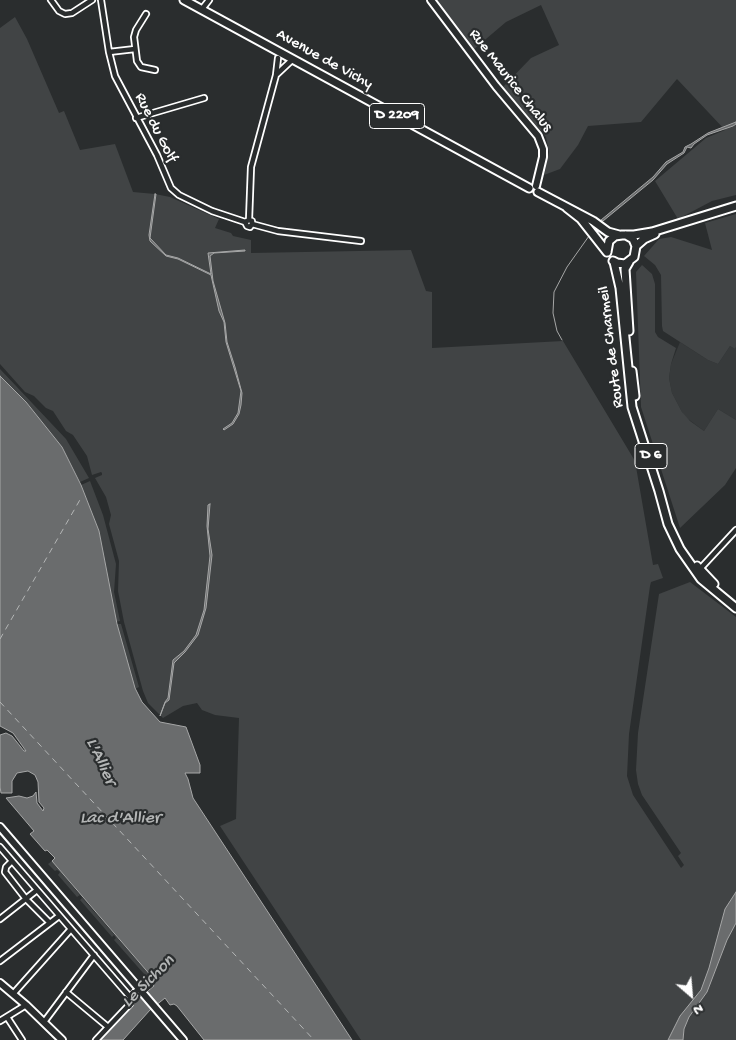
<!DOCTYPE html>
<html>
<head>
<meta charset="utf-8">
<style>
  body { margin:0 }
  #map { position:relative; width:736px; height:1040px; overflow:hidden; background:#2a2d2e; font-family:"Gochi Hand",sans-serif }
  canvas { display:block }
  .north { position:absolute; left:666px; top:970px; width:50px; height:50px; -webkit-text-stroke:4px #2a2d2e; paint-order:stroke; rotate:153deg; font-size:14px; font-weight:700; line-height:20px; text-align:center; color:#fff }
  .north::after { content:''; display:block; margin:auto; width:18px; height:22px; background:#fff; clip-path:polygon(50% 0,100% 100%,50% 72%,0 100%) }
</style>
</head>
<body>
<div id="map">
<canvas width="736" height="1040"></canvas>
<div class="north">N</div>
</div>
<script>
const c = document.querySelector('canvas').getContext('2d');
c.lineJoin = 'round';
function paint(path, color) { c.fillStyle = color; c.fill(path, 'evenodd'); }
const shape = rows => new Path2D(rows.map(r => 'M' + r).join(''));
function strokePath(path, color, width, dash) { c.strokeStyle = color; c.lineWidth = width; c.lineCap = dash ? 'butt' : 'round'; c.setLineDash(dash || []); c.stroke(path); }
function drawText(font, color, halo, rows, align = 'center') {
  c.font = font + ' "Gochi Hand",sans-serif'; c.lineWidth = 4.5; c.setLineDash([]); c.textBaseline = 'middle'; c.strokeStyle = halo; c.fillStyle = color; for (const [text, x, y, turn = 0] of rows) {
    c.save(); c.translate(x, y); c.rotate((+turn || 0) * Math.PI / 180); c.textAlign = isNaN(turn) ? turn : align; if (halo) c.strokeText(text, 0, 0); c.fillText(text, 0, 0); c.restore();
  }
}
paint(shape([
  [680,342,708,360,718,364,730,346,735,349,736,347,736,420,718,409,704,431,684,416,672,393,669,378,671,364]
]), '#373a3b');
paint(shape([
  [437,0,736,0,736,195,712,201,678,219,655,181,706,138,725,130,677,79,641,122,588,126,578,145,560,169,544,175,549,152,546,137,503,87,531,58,559,45,541,5,506,22,473,50],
  [15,17,27,39,59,113,64,111,80,150,115,144,133,192,155,194,170,197,219,219,215,228,231,233,233,236,251,240,251,253,411,250,426,291,432,292,432,348,563,341,635,461,653,565,658,564,663,578,651,582,650,586,629,734,627,776,633,795,681,868,684,865,678,856,681,853,642,795,638,784,636,770,638,733,659,594,690,582,736,617,736,1040,361,1040,220,826,236,819,239,718,215,715,202,710,197,703,183,706,163,718,148,703,143,691,124,622,118,591,119,561,109,524,111,515,106,497,95,478,102,475,102,473,101,472,92,475,87,456,73,435,66,431,53,411,46,408,34,396,25,392,0,364,0,28],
  [736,214,736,347,735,349,730,346,718,364,708,360,663,331,662,326,661,275,655,265,644,256,659,239,671,237,712,250,705,223],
  [642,265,652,274,655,284,655,332,658,337,676,348,671,364,669,378,672,393,682,412,690,421,704,431,718,409,736,420,736,468,725,485,680,528,641,407,636,272],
  [0,369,66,439,89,478,80,482,62,447,26,402,0,376],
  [90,481,103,515,116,564,114,592,120,621,116,622,99,531,81,485],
  [117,624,121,624,139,687,135,689],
  [52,861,85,901,150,975,153,979,152,983,114,940,116,938,114,935,112,937,80,900,82,898,80,895,77,897,58,875,60,872,57,870,55,871,48,864]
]), '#414445');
const water = shape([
  [736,122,736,124,733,126,707,135,694,144,691,148,687,147,684,153,667,164,653,180,603,221,601,220,653,177,666,162,683,152,685,147,691,144,708,133,736,122],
  [155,194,156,194,150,238,166,255,178,258,211,274,208,253,245,250,245,251,214,253,210,256,213,281,225,323,227,342,235,367,242,393,241,405,239,414,233,424,224,430,223,429,232,423,238,413,241,391,226,342,224,322,219,311,211,275,178,259,166,256,150,241,149,235,155,194],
  [0,376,26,402,62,447,81,485,99,531,117,624,135,688,142,702,160,722,186,727,200,765,200,773,185,773,188,779,193,798,352,1040,204,1040,177,1006,174,1004,170,1005,165,998,150,1010,123,1040,100,1040,139,998,154,986,152,983,152,977,64,875,52,861,55,858,47,850,45,851,30,834,34,831,6,798,19,796,27,798,33,796,36,792,37,803,43,811,44,808,39,802,38,782,35,775,28,771,17,773,12,781,12,793,1,793,0,787,0,735,6,733,12,736,24,751,26,751,13,733,0,726,0,376],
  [210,504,208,529,212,555,206,608,198,635,185,652,174,663,169,700,165,703,160,716,165,702,168,698,173,660,184,651,196,635,204,610,210,556,207,526,208,505,210,504],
  [736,892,736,923,727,940,707,992,689,1017,684,1029,683,1040,668,1040,680,1016,701,990,709,968,725,909,736,892]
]);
paint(water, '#6a6c6d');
strokePath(water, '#a6a7a7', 1);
strokePath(shape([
  [562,340,557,331,553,313,554,292,567,267,589,236]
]), '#a6a7a7', 1);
strokePath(shape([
  [0,639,81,498],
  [0,702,314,1040]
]), '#b4b6b6', 1, [6, 5]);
const street = shape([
  [51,0,59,11,65,14,72,13,92,0],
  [101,0,109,52,115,76,157,155,171,188,179,195,212,211,245,222,247,226,250,227,252,224,252,221,249,220,245,222],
  [202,9,209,0],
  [146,14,136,30,134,37,137,61,141,67,155,70],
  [109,52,135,49],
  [277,74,293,59],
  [136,118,204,98],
  [249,220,251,167,276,75,278,58],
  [252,224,278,231,361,241],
  [699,570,736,530],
  [0,847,130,997],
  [12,861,6,867,5,872,26,899,50,923],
  [0,919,37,890],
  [0,961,59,916],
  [66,992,108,1027],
  [13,994,71,929],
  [130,997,136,991],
  [7,1017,22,1040],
  [0,1021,26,1005],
  [44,1022,94,955],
  [96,1040,130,1004,130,997]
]);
const secondary = shape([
  [431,0,496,86,538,136,543,149,543,157,536,186],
  [0,827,183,1040],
  [0,983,26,1005,62,1040]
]);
const primary = shape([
  [184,0,529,188],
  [538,192,593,221,608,232,619,235],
  [567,208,581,219,607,252],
  [636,246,644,239,655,234],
  [607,252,609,241,615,236,622,235,634,235,652,232,736,206],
  [613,261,617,263,625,264,634,257,636,246,633,239,626,235],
  [614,262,620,288,632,407,659,491,668,524,680,549,701,579,736,608],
  [629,262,625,269,629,331],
  [632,371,635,396],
  [697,566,714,584]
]);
strokePath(street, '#fff', 8);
strokePath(secondary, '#fff', 10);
strokePath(primary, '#fff', 11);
strokePath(street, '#2a2d2e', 4.5);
strokePath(secondary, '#2a2d2e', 6);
strokePath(primary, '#2a2d2e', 7);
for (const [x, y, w] of [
  [397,116,55],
  [651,456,32]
]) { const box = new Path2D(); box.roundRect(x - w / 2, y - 12.5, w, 25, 4); c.fillStyle = '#2a2d2e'; c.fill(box); strokePath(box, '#fff', 1); }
drawText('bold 15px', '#fff', null, [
  ["D 2209",397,116],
  ["D 6",651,456]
]);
drawText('16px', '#fff', '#2a2d2e', [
  ["Avenue de Vichy",324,60,29],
  ["Rue Maurice Chalus",510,81,52],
  ["Rue du Golf",155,128,63],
  ["Route de Charmeil",612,347,-97]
]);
drawText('italic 18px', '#b4b6b6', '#2a2d2e', [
  ["L'Allier",100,762,65],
  ["Lac d'Allier",120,819],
  ["Le Sichon",149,982,-45]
]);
</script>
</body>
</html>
